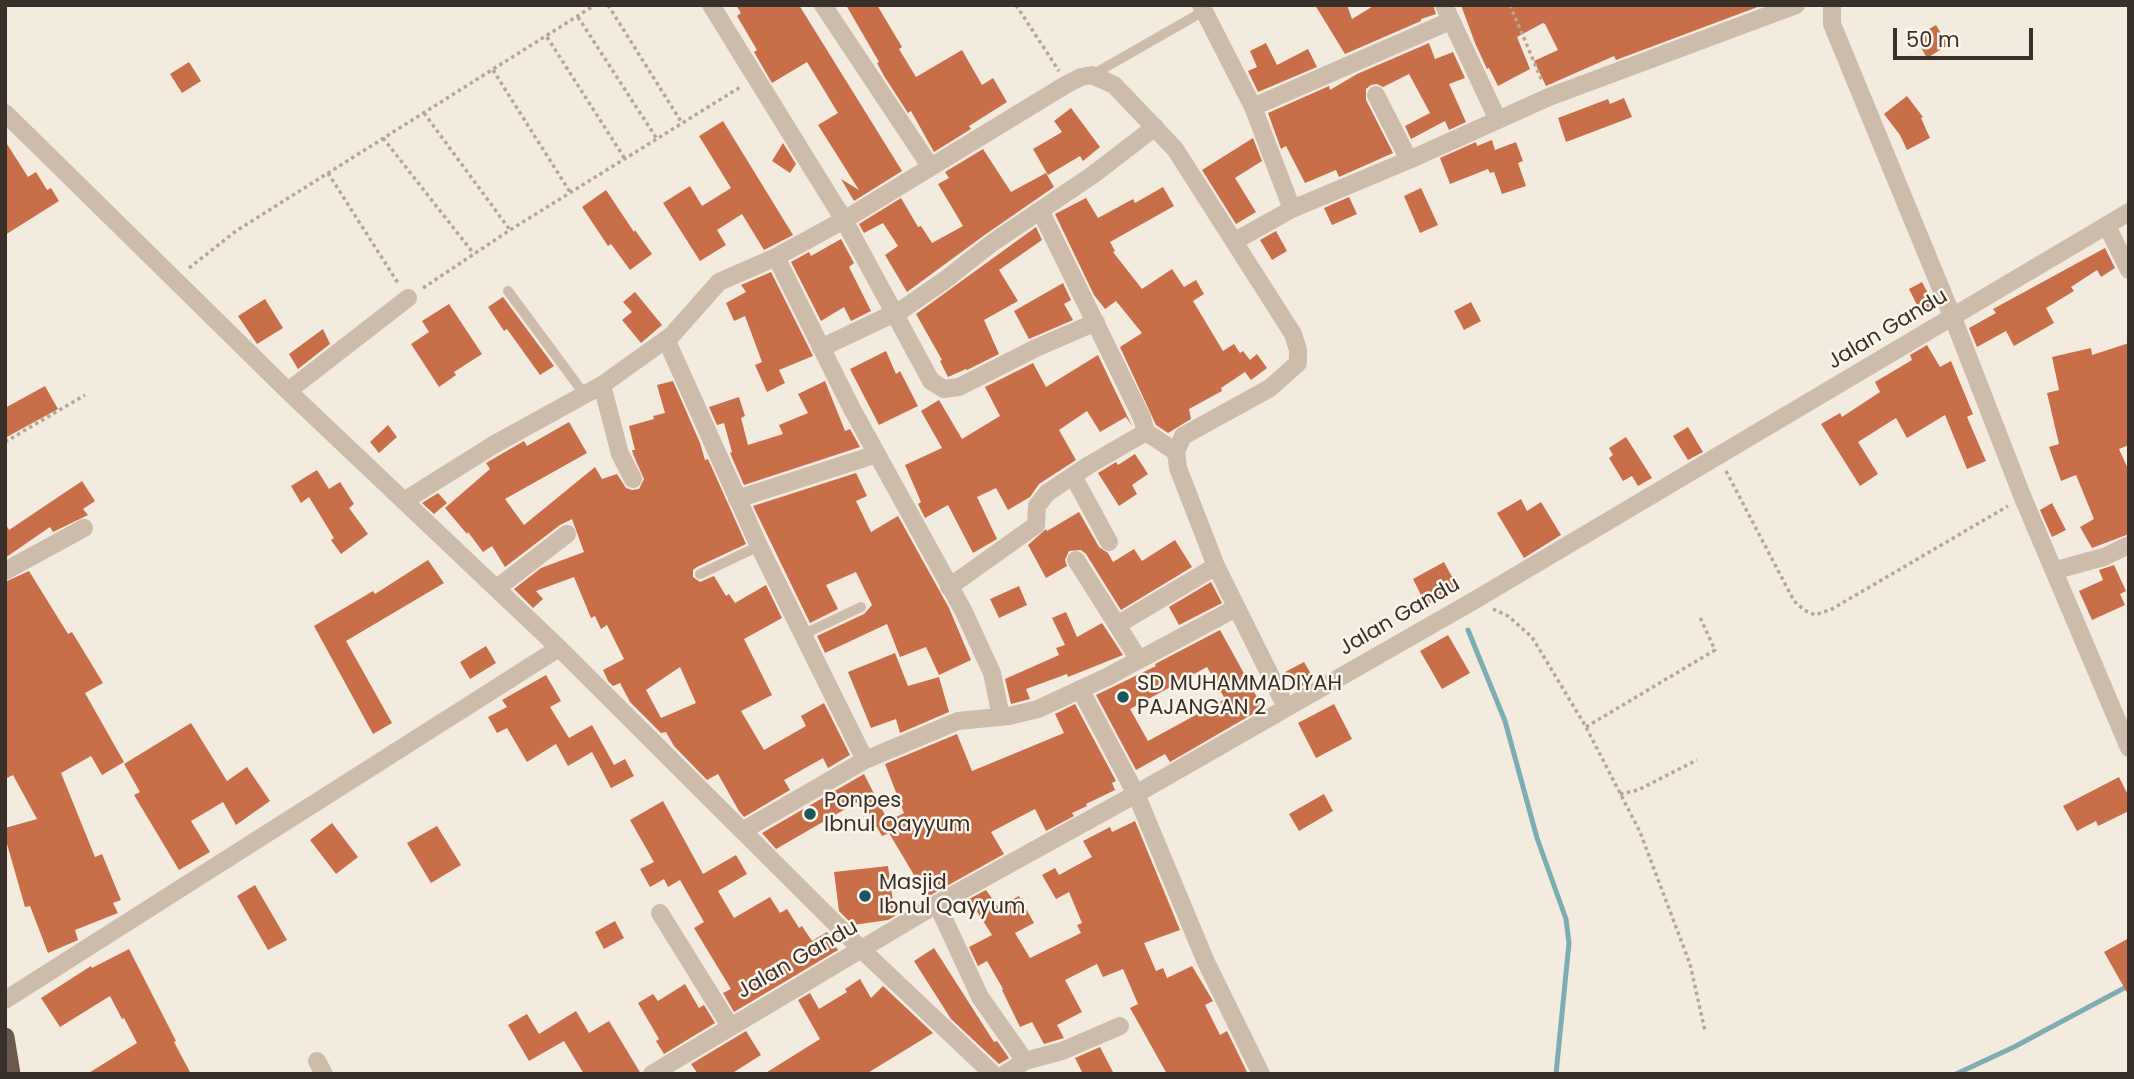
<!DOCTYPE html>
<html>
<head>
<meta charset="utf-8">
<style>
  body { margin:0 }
  #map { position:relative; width:2134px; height:1079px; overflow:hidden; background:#f4ebdf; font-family:Poppins,sans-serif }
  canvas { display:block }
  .frame { position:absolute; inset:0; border:7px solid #3a302a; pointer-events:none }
  .scale { position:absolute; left:1893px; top:28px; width:140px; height:32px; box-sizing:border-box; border:4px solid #3a302a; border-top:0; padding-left:9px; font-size:21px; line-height:24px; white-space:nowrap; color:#3a302a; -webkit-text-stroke:5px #fbf5ec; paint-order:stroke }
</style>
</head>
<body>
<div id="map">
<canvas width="2134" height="1079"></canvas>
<div class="frame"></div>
<div class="scale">50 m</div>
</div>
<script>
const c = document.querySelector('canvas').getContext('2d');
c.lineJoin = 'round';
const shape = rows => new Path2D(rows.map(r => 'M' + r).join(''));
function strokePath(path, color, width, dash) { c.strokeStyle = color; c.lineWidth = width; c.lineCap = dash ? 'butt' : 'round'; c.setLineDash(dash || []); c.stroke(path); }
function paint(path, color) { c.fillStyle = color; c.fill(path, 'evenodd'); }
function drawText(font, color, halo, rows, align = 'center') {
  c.font = font + ' Poppins,sans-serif'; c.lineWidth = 5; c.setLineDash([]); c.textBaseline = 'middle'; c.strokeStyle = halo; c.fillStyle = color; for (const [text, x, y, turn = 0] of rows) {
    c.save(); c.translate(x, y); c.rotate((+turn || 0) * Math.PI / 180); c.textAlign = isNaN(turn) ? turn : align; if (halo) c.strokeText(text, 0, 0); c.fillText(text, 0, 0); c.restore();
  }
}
strokePath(shape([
  [1468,630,1505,721,1537,838,1566,919,1569,943,1556,1074],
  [1956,1074,2014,1047,2128,986]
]), '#7dadb2', 5);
paint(shape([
  [736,5,799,5,902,171,854,201,841,179,859,190,818,125,838,113,818,80,807,62,772,83,754,52,757,50,737,16,741,13],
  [846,5,877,5,902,47,899,49,916,77,962,50,982,85,993,78,1007,102,969,126,971,129,934,152,911,111,908,113,884,76,877,63,879,62],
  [1315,5,1347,5,1352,19,1375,5,1433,5,1436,14,1421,19,1421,21,1345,54],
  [1461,5,1763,5,1616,60,1614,56,1546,86,1534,61,1558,50,1545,24,1543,23,1517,37,1530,69,1498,86,1489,68,1487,69,1475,43],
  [1936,25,1948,45,1927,58,1915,37],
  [1266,43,1277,65,1308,49,1317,67,1258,92,1248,71,1257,67,1250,51],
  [1429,43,1435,59,1453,52,1465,78,1449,84,1466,122,1449,130,1445,121,1411,139,1405,126,1430,113,1409,74,1383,87,1377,84,1371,85,1366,89,1366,100,1393,153,1339,177,1336,170,1305,183,1286,146,1281,149,1268,113,1329,86,1330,90,1357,74],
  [189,62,201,81,182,93,170,74],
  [1907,96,1923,117,1921,118,1930,138,1907,150,1900,135,1884,114],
  [1624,98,1632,117,1566,142,1558,118,1608,99,1610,104],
  [1071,108,1100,147,1083,161,1080,156,1048,175,1033,149,1062,132,1054,121],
  [723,121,793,235,764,250,742,214,717,230,726,245,700,261,663,203,690,186,702,206,731,188,699,136],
  [1253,138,1262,161,1235,178,1256,212,1236,224,1202,170],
  [1492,140,1495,150,1516,142,1523,161,1518,163,1526,186,1502,194,1494,172,1490,173,1488,169,1450,184,1440,158,1476,142,1477,146],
  [5,141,28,177,36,172,47,190,51,188,59,201,5,235],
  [783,143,796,164,790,173,772,161],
  [983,149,1011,192,1046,173,1054,187,986,234,907,292,885,255,898,246,883,223,864,233,859,224,901,198,918,227,921,226,932,243,963,226,938,184,949,178,945,172],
  [1163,187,1174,206,1110,242,1115,251,1113,252,1142,289,1172,269,1184,287,1196,280,1204,294,1193,301,1223,351,1234,344,1240,353,1243,351,1250,360,1257,354,1267,368,1251,380,1245,372,1221,388,1222,391,1189,409,1191,419,1168,433,1156,425,1120,347,1142,333,1116,301,1105,309,1094,295,1055,214,1086,198,1098,218,1133,199,1135,203],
  [1421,188,1438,225,1420,233,1404,196],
  [606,190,634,232,635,230,652,254,630,270,611,244,608,246,582,207],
  [1349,197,1357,214,1332,225,1324,208],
  [1036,227,1042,240,999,270,1018,301,984,320,999,354,967,370,966,369,948,377,940,361,942,360,916,314],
  [1276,231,1287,251,1272,260,1260,240],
  [841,239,854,263,849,267,871,311,851,321,844,307,821,321,791,262,809,252,811,256],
  [2105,248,2115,268,2101,277,2097,270,2071,287,2074,291,2046,308,2054,323,2014,346,2006,331,1977,347,1969,328,1996,313,1993,309],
  [771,272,813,356,779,370,785,383,767,392,755,365,762,362,745,316,734,321,726,303,746,292,741,285],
  [1922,282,1936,308,1922,315,1909,289],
  [1063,283,1071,300,1064,304,1073,320,1029,339,1014,311],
  [635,292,662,325,641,343,622,320,632,312,623,302],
  [503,297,554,366,540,375,507,329,504,331,488,307],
  [265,299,283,328,257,344,238,316],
  [1471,302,1481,321,1464,330,1454,311],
  [449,304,482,354,454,372,456,375,439,387,411,344,429,332,422,321],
  [323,329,330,344,298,369,289,354],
  [2129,343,2129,445,2119,449,2129,471,2129,534,2092,548,2080,527,2094,519,2076,475,2061,481,2049,447,2059,444,2047,393,2059,390,2052,357,2091,348,2092,355],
  [1927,345,1940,367,1951,361,1973,414,1967,417,1986,461,1967,469,1945,415,1907,438,1896,418,1858,442,1878,474,1860,486,1821,424,1840,413,1842,417,1880,392,1875,382,1912,360,1910,355],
  [886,351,896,374,900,371,918,406,879,425,850,369],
  [1098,355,1132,426,1126,417,1100,432,1087,411,1059,430,1076,460,1039,484,1030,497,1008,510,996,488,977,497,997,539,973,553,948,505,925,518,918,504,921,502,905,465,942,448,921,411,939,400,962,439,1000,416,985,387,1033,363,1046,387],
  [673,381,700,443,705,460,708,459,746,544,697,567,693,570,693,577,700,582,714,576,726,596,729,594,735,603,766,585,782,618,744,639,772,695,741,711,764,750,806,726,801,716,824,703,850,755,828,768,823,758,784,780,790,790,744,817,739,811,718,774,707,780,674,746,666,732,661,733,630,702,620,683,613,686,608,681,603,670,624,659,607,625,601,629,595,616,591,618,574,577,536,591,543,599,533,608,514,589,541,568,584,552,572,519,560,525,505,567,492,546,483,552,468,532,467,534,445,508,490,469,486,463,524,441,527,446,569,422,587,453,505,499,524,525,595,467,602,479,617,474,626,488,632,490,639,489,644,479,633,454,632,450,635,450,629,426,654,419,653,416,665,413,657,385],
  [680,667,696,703,661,718,646,690],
  [825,381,845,431,850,429,860,447,744,485,730,453,732,452,724,423,717,425,709,407,739,397,745,416,741,418,748,445,783,434,779,425,808,413,798,394],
  [45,386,58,409,5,438,5,408],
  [388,425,397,437,379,453,370,442],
  [1688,427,1703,452,1688,460,1673,436],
  [1626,437,1652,478,1638,486,1632,476,1623,481,1609,458,1613,455,1609,448],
  [1135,454,1148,474,1132,485,1137,494,1119,506,1098,473,1116,462,1118,465],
  [317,470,329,489,340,482,354,504,349,508,368,534,341,554,331,540,334,538,309,497,301,503,291,486],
  [856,473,867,496,856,501,871,532,898,516,949,608,971,660,939,675,926,647,900,657,887,624,825,653,817,636,864,614,872,605,856,572,826,585,838,609,810,623,753,506],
  [82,481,95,501,83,509,88,515,53,532,50,527,5,558,5,523,9,530],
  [438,493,447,503,434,514,422,503],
  [1521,499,1527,511,1541,502,1561,535,1524,558,1497,513],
  [2052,503,2066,530,2052,537,2040,510],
  [1079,512,1099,547,1108,553,1113,562,1134,549,1142,561,1175,540,1192,567,1121,610,1086,554,1081,550,1069,551,1065,560,1067,566,1046,578,1028,545,1046,529,1047,531],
  [428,560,444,583,346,641,392,723,373,734,314,626,373,591,375,594],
  [1444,562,1458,588,1426,605,1413,579],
  [2114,565,2126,591,2120,594,2125,605,2092,620,2079,591,2103,580,2099,570],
  [29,571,68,634,72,632,103,683,85,693,124,762,102,775,91,756,61,773,95,857,102,854,121,900,113,903,118,913,75,930,78,940,48,953,30,906,25,907,5,837,5,828,37,819,13,775,5,779,5,582],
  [1211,582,1222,603,1179,625,1169,607],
  [1019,586,1027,605,999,618,990,599],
  [1066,612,1077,637,1102,623,1123,655,1068,677,1067,674,1026,689,1030,699,1011,704,1005,679,1059,655,1056,648,1065,645,1052,618],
  [1220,630,1263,708,1170,762,1165,754,1136,770,1096,695,1156,666,1155,664],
  [1207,667,1225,699,1148,741,1130,709],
  [1448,635,1470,673,1442,689,1420,651],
  [486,646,496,663,470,679,460,662],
  [895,653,908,686,939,677,949,712,900,733,896,719,871,728,848,672],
  [1304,662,1314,679,1295,690,1285,672],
  [546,675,561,701,550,707,569,738,592,725,614,765,625,759,634,776,611,788,592,752,568,766,556,744,527,762,507,728,497,733,488,717,507,707,502,700],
  [1075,704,1116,781,1112,783,1115,790,1086,804,1087,806,1072,813,1074,816,1046,831,1035,809,991,832,1004,854,927,897,889,833,882,836,861,800,776,849,762,833,864,774,888,821,904,813,885,764,957,734,972,771,1064,733,1055,714],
  [1334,704,1352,739,1316,758,1298,723],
  [191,723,227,781,247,767,270,801,236,825,223,802,191,821,210,852,179,870,134,795,140,792,124,764],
  [2119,777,2129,797,2129,811,2098,826,2096,821,2077,831,2063,806],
  [1324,794,1333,811,1299,831,1289,814],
  [663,801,703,874,736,855,747,874,718,891,734,918,770,897,780,913,787,909,799,928,802,926,812,941,827,932,838,950,734,1012,723,993,731,989,694,928,704,922,680,880,668,887,664,879,650,887,640,869,654,862,630,820],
  [1135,821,1180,930,1144,943,1156,971,1163,968,1167,978,1192,966,1213,1001,1205,1005,1220,1035,1227,1031,1248,1074,1167,1074,1130,1008,1138,1004,1123,969,1103,977,1097,964,1065,980,1082,1012,1057,1025,1064,1038,1044,1044,1032,1022,1020,1027,1002,990,1003,989,987,961,978,966,969,947,992,935,969,899,986,890,998,907,1019,896,1034,923,1015,933,1030,958,1081,933,1077,925,1082,923,1069,892,1056,899,1042,875,1055,868,1059,875,1092,857,1083,841,1110,827,1112,832],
  [332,823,358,857,336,874,310,840],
  [437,826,461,865,431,883,407,843],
  [888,866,895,916,888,920,853,925,839,911,834,872],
  [255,885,287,940,268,950,237,896],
  [615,921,624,938,604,949,595,932],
  [2129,938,2129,996,2104,952],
  [934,948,994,1042,997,1041,1009,1058,999,1064,951,1019,914,961],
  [129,949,176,1041,174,1042,191,1074,87,1074,137,1043,124,1018,122,1019,110,996,60,1027,41,998,91,966,92,968],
  [860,979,871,998,883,986,933,1033,866,1074,764,1074,820,1039,798,1000,810,993,819,1009,847,992,845,989],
  [685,984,699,1008,704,1005,715,1023,664,1054,656,1041,659,1039,638,1003,653,994,658,1001],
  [576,1011,589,1033,609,1021,641,1074,584,1074,564,1041,529,1061,508,1025,527,1014,539,1034],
  [746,1031,761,1055,731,1074,698,1074,691,1064],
  [1100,1047,1114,1074,1083,1074,1075,1058]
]), '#c86e48');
strokePath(shape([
  [608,5,682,123],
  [1016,5,1059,71],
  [1510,5,1542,81],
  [578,17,657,139],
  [547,37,625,159],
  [493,70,570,192],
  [424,113,510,230],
  [383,138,474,254],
  [328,173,398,283],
  [189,268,236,231,595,5],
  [423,288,510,230,742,86],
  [5,442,85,395],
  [1726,471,1794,601,1804,610,1815,615,1832,609,2008,506],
  [1493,609,1508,616,1532,637,1586,727,1640,832,1690,964,1705,1031],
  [1586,727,1715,650,1699,615],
  [1620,794,1638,790,1697,760]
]), '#b8a695', 3.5, [3.5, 3.5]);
strokePath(shape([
  [1092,75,1204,11],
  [508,291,585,395],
  [700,574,759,546],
  [804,634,861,607]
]), '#cdbcaa', 10);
strokePath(shape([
  [711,5,844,220,931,381,944,389,959,387,1036,348,1096,322],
  [823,5,930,166],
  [1201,5,1253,107,1292,209],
  [1444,5,1498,120],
  [1832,5,1832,24,1953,318,2023,498,2129,748],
  [1376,95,1409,160],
  [1253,107,1450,21],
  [5,113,288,391,559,648,862,950,993,1074],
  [1041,212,1142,418,1146,432],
  [2107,226,2129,270],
  [1235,241,1292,209,1409,160,1549,97,1796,5],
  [776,257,852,409,963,610,992,673,1001,717],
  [666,339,759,546,865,760],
  [821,348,903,309,945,280,992,243,1094,174,1155,127],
  [602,385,620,454,633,479],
  [288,391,408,298],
  [1073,476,1109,542],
  [737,499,877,454],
  [404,501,495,444,602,385,672,335,719,282,776,257,844,220,1067,84,1081,77,1092,75,1114,85,1175,149,1293,334,1298,350,1298,363,1270,388,1183,436,1176,452,1178,468,1216,566,1286,707],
  [1076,560,1138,658],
  [2056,570,2104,557,2129,545],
  [5,571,84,528],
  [949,587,1036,525,1037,506,1047,493,1089,465,1146,432,1176,452],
  [497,588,567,534],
  [1117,625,1216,566],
  [1080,689,1136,794,1206,962,1261,1074],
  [744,830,865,760,958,721,1009,716,1038,709,1107,677,1236,608],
  [937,904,980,997,1025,1061],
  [660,913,730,1026],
  [5,1000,559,648],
  [317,1061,324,1074],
  [652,1074,937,904,1136,794,1475,600,2129,212],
  [1005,1074,1025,1061,1062,1051,1120,1026]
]), '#cdbcaa', 18);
strokePath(shape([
  [5,1037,11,1074]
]), '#6c594e', 19);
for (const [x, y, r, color] of [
  [1123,697,7,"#1e565d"],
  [810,814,7,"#1e565d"],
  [865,896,7,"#1e565d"]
]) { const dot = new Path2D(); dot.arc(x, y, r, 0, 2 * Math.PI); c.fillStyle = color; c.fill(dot); strokePath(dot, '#fbf5ec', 2.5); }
drawText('21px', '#3a302a', '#fbf5ec', [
  ["Jalan Gandu",1888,330,-31],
  ["Jalan Gandu",1400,617,-30],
  ["Jalan Gandu",798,960,-30]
]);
drawText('21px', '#3a302a', '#fbf5ec', [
  ["SD MUHAMMADIYAH",1137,685],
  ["PAJANGAN 2",1137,709],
  ["Ponpes",824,802],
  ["Ibnul Qayyum",824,826],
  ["Masjid",879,884],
  ["Ibnul Qayyum",879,908]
], 'left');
</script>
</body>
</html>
